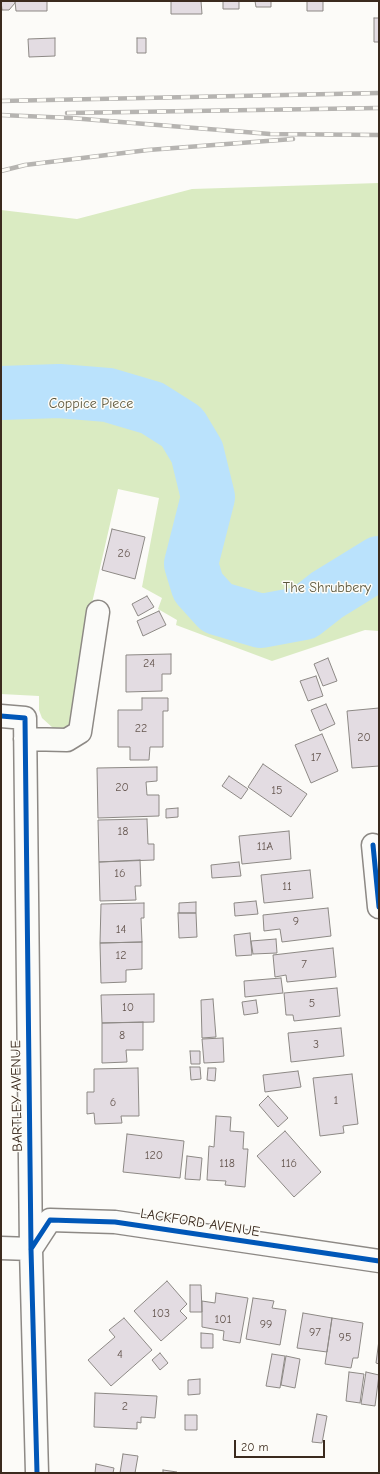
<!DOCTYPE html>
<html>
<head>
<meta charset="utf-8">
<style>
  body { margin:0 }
  #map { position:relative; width:380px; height:1474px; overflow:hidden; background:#fcfbf8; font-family:"Comic Neue",sans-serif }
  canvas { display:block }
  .frame { position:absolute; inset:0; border:2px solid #3b2a1e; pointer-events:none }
  .scale { position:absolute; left:234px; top:1440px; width:91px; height:18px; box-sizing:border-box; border:2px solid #3b2a1e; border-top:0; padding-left:5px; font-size:12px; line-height:14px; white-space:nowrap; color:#3b2a1e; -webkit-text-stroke:3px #fdfcf7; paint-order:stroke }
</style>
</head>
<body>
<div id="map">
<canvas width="380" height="1474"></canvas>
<div class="frame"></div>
<div class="scale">20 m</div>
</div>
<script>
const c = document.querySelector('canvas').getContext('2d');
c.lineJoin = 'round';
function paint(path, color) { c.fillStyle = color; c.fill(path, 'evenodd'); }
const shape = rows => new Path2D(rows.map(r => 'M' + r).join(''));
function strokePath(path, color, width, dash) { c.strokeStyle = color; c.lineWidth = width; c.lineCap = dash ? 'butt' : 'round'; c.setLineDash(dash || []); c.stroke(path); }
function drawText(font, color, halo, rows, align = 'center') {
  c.font = font + ' "Comic Neue",sans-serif'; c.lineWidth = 3; c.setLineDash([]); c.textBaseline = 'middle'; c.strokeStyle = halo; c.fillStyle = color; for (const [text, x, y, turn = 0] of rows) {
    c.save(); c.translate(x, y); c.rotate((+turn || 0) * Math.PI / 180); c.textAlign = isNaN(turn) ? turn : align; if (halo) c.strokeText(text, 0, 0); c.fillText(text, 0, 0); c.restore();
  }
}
paint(shape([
  [379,183,379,631,365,630,272,661,176,625,177,620,158,609,162,598,142,587,159,498,118,489,92,603,73,721,67,727,60,730,53,728,42,718,39,710,39,696,1,694,1,210,77,219,192,189]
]), '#daebc2');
strokePath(shape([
  [1,393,59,391,108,395,152,408,182,427,197,452,208,497,191,564,198,587,217,608,261,621,304,613,327,595,379,563]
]), '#bae2fc', 54);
const building = shape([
  [1,1,15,1,15,3,9,10,2,10,1,1],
  [15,1,47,1,47,11,16,11,15,1],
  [171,1,201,1,202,14,171,14,171,1],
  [223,1,239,1,239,9,223,9,223,1],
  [255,1,271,1,271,7,256,7,255,1],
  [307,1,323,1,323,11,307,11,307,1],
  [374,18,379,18,379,42,374,42,374,18],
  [55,38,55,56,29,57,28,39,55,38],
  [137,38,146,38,146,53,137,53,137,38],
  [112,529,145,537,135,579,102,570,112,529],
  [147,596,154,607,138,616,132,604,147,596],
  [159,611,166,625,143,636,137,621,159,611],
  [171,654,171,674,162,674,162,691,126,692,126,655,171,654],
  [328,658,337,681,323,686,314,664,328,658],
  [316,676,323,696,308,701,300,681,316,676],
  [142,698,168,698,168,711,163,711,163,747,150,747,149,760,130,760,130,747,118,747,118,710,142,710,142,698],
  [326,704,335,724,320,731,311,710,326,704],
  [379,708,379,766,352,768,347,711,379,708],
  [322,734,338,771,311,783,295,745,322,734],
  [263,764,307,794,291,817,248,787,263,764],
  [157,767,157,781,146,782,147,795,159,795,159,816,98,818,97,768,157,767],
  [229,776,248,789,241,799,222,786,229,776],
  [178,808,178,817,166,818,166,809,178,808],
  [147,819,148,844,154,844,154,860,99,862,98,820,147,819],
  [289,831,291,859,242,864,239,836,289,831],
  [140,860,141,886,135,886,136,900,100,901,99,862,140,860],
  [239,862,241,876,212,878,211,865,239,862],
  [310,870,313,898,264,903,261,875,310,870],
  [256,901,258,914,235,916,234,903,256,901],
  [196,902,196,913,179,913,179,903,196,902],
  [144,903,144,918,141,918,142,942,100,943,101,904,144,903],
  [328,908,331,936,282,942,280,929,264,931,263,915,328,908],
  [178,913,196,913,197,937,179,938,178,913],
  [250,933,252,955,236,956,234,935,250,933],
  [276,939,277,953,253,954,251,941,276,939],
  [142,942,142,969,126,970,126,982,101,983,100,943,142,942],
  [333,948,336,977,287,982,286,975,275,977,273,955,333,948],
  [281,978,283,993,245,997,244,981,281,978],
  [337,988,340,1016,294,1021,293,1015,286,1015,284,993,337,988],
  [154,994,154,1022,102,1023,101,995,154,994],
  [213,999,216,1037,202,1038,201,1000,213,999],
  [256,1000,258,1013,244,1015,242,1002,256,1000],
  [143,1022,143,1050,126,1050,127,1062,102,1063,102,1023,143,1022],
  [341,1028,344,1056,291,1062,288,1033,341,1028],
  [223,1038,224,1062,204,1063,202,1039,223,1038],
  [190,1051,200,1051,200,1064,191,1064,190,1051],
  [190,1067,200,1067,201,1079,191,1080,190,1067],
  [138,1068,139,1116,121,1116,122,1123,95,1124,94,1113,87,1114,87,1092,94,1092,94,1069,138,1068],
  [208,1068,216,1068,215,1081,207,1080,208,1068],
  [298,1071,301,1087,265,1092,263,1075,298,1071],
  [352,1074,358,1124,343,1126,344,1133,320,1136,313,1078,352,1074],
  [268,1096,288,1118,278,1127,259,1105,268,1096],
  [216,1116,231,1117,230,1131,244,1132,243,1149,248,1149,245,1187,225,1185,226,1181,207,1180,209,1146,214,1147,216,1116],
  [285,1131,321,1172,294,1197,257,1156,285,1131],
  [127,1134,184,1141,180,1178,123,1172,127,1134],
  [187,1156,202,1158,200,1180,185,1179,187,1156],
  [167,1281,187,1304,180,1311,187,1318,161,1341,134,1311,167,1281],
  [190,1285,201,1285,202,1312,190,1312,190,1285],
  [216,1293,248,1298,240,1343,223,1340,224,1331,202,1327,202,1301,215,1303,216,1293],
  [253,1298,274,1301,272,1308,286,1310,280,1345,246,1339,253,1298],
  [303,1313,332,1318,327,1352,297,1348,303,1313],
  [124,1318,152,1350,111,1386,88,1360,115,1337,109,1330,124,1318],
  [332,1318,363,1323,358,1358,353,1358,351,1368,325,1364,332,1318],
  [201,1333,213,1334,213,1348,201,1348,201,1333],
  [379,1340,379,1364,376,1363,379,1340],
  [160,1353,168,1363,160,1370,152,1360,160,1353],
  [272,1354,285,1356,280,1388,266,1386,272,1354],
  [286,1356,300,1359,295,1388,281,1385,286,1356],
  [349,1372,364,1374,360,1403,346,1401,349,1372],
  [366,1372,379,1375,375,1406,361,1404,366,1372],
  [200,1379,200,1394,188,1395,188,1380,200,1379],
  [95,1393,157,1396,155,1418,141,1417,141,1423,137,1422,137,1429,94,1427,95,1393],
  [317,1414,327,1416,322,1443,312,1442,317,1414],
  [185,1415,197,1415,197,1430,185,1430,185,1415],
  [123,1454,138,1456,135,1473,120,1473,123,1454],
  [96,1464,114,1468,113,1473,95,1473,96,1464],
  [163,1470,177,1472,177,1473,163,1473,163,1470]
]);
paint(building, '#e3dce2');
strokePath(building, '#8d8985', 1);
const minor = shape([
  [1,716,25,718,31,1249,37,1473],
  [25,739,67,740,80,732,98,612],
  [373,845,379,907],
  [1,1248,31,1249],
  [31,1249,50,1220,115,1222,379,1261]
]);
strokePath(minor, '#8d8985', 25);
strokePath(minor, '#fbfbf9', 22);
const rail = shape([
  [1,101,379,93],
  [67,113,379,108],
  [1,115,71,118,270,134,379,135],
  [1,171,25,165,148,150,293,139]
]);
strokePath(rail, '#b6b4b1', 4.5);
strokePath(rail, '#fdfcf7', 3, [9]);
strokePath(shape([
  [1,716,25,718,31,1249,37,1473],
  [373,845,379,907],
  [31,1249,50,1220,115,1222,379,1261]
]), '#0057b8', 5);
drawText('12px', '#65564f', null, [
  ["26",124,554],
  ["24",149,664],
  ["22",141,729],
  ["20",364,738],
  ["17",316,758],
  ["20",122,788],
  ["15",277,791],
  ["18",123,832],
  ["11A",265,847],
  ["16",120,874],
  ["11",287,887],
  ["9",296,922],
  ["14",121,930],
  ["12",121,956],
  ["7",304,965],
  ["5",312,1004],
  ["10",128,1008],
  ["8",122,1036],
  ["3",316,1045],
  ["1",336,1101],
  ["6",113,1103],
  ["120",154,1156],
  ["118",227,1164],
  ["116",289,1164],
  ["103",161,1314],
  ["101",223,1320],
  ["99",266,1325],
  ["97",315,1333],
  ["95",345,1338],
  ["4",120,1355],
  ["2",125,1407]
]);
drawText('14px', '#5c573c', '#fdfcf7', [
  ["Coppice Piece",91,404],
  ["The Shrubbery",327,588]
]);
drawText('14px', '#3b2a1e', '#fdfcf7', [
  ["BARTLEY AVENUE",17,1096,-91],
  ["LACKFORD AVENUE",200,1223,9]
]);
</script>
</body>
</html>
